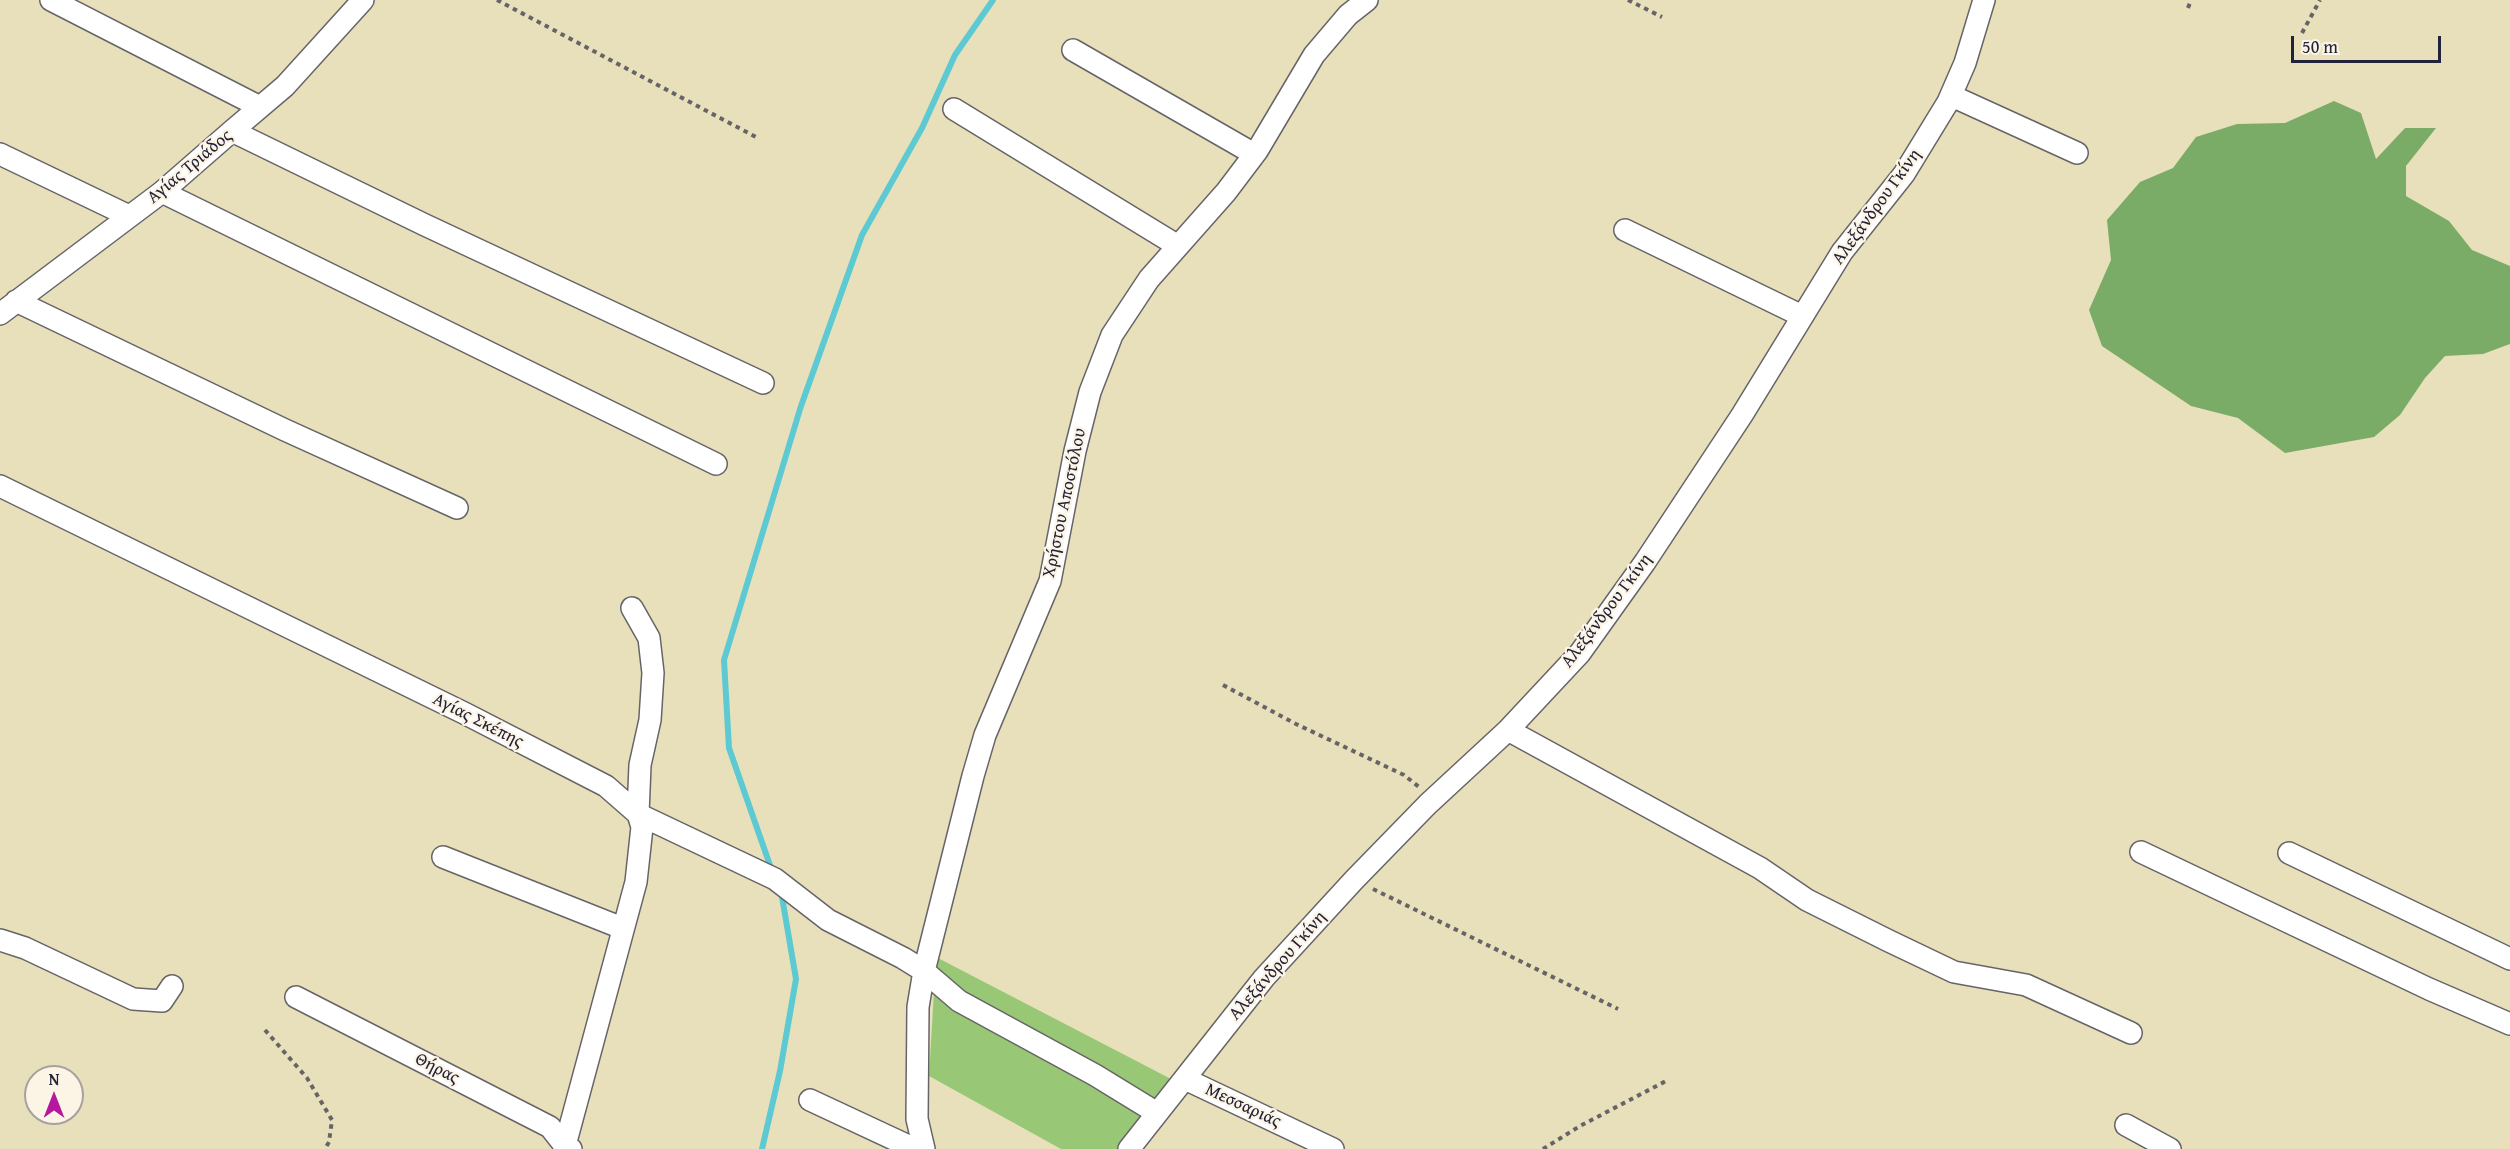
<!DOCTYPE html>
<html>
<head>
<meta charset="utf-8">
<style>
  body { margin:0 }
  #map { position:relative; width:2510px; height:1149px; overflow:hidden; background:#e8e0bb; font-family:"Gentium Book Plus",serif }
  canvas { display:block }
  .north { position:absolute; left:24px; top:1065px; width:60px; height:60px; box-sizing:border-box; background:#fcf5e5; border:2px solid #a5a1a1; border-radius:50%; rotate:0deg; font-size:16px; font-weight:700; line-height:24px; text-align:center; color:#22223b }
  .north::after { content:''; display:block; margin:auto; width:21px; height:27px; background:#b5179e; clip-path:polygon(50% 0,100% 100%,50% 72%,0 100%) }
  .scale { position:absolute; left:2291px; top:36px; width:150px; height:27px; box-sizing:border-box; border:3px solid #22223b; border-top:0; padding-left:8px; font-size:18px; line-height:21px; white-space:nowrap; color:#22223b; -webkit-text-stroke:4px #fcf5e5; paint-order:stroke }
</style>
</head>
<body>
<div id="map">
<canvas width="2510" height="1149"></canvas>
<div class="north">N</div>
<div class="scale">50 m</div>
</div>
<script>
const c = document.querySelector('canvas').getContext('2d');
c.lineJoin = 'round';
function paint(path, color) { c.fillStyle = color; c.fill(path, 'evenodd'); }
const shape = rows => new Path2D(rows.map(r => 'M' + r).join(''));
function strokePath(path, color, width, dash) { c.strokeStyle = color; c.lineWidth = width; c.lineCap = dash ? 'butt' : 'round'; c.setLineDash(dash || []); c.stroke(path); }
function drawText(font, color, halo, rows, align = 'center') {
  c.font = font + ' "Gentium Book Plus",serif'; c.lineWidth = 4.5; c.setLineDash([]); c.textBaseline = 'middle'; c.strokeStyle = halo; c.fillStyle = color; for (const [text, x, y, turn = 0] of rows) {
    c.save(); c.translate(x, y); c.rotate((+turn || 0) * Math.PI / 180); c.textAlign = isNaN(turn) ? turn : align; if (halo) c.strokeText(text, 0, 0); c.fillText(text, 0, 0); c.restore();
  }
}
paint(shape([
  [936,957,1173,1080,1118,1149,1061,1149,929,1076]
]), '#98c876');
paint(shape([
  [2334,101,2361,113,2376,159,2405,128,2436,128,2406,166,2406,196,2449,221,2472,250,2510,266,2510,344,2483,354,2445,356,2425,378,2400,415,2374,437,2285,453,2238,418,2191,406,2102,346,2089,310,2111,260,2107,220,2140,182,2173,168,2196,137,2237,124,2285,123]
]), '#7aac67');
strokePath(shape([
  [772,871,729,748,724,660,801,406,862,235,922,128,955,55,993,0],
  [762,1149,780,1071,796,979,781,891]
]), '#5cc9d3', 6);
const minor = shape([
  [51,0,260,107],
  [1073,50,1254,154],
  [1952,96,2077,153],
  [954,109,1178,246],
  [232,131,425,225,763,383],
  [0,154,129,216],
  [162,192,716,464],
  [1625,230,1802,316],
  [16,301,285,430,457,508],
  [0,314,162,192,232,131,285,86,363,0],
  [0,486,466,714,606,786,638,814,642,827,636,882,564,1149],
  [632,608,649,638,653,673,650,720,640,765,638,814,775,879,828,920,903,958,924,971,959,1001,1095,1075,1157,1113],
  [1508,730,1760,868,1807,900,1889,941,1954,972,2026,985,2131,1033],
  [2141,852,2429,989,2510,1024],
  [2289,853,2510,959],
  [443,857,622,928],
  [0,940,25,948,133,999,162,1001,172,986],
  [296,997,550,1127,565,1146,571,1149],
  [1185,1079,1333,1149],
  [810,1100,915,1149],
  [2126,1125,2170,1149],
  [924,1149,917,1119,918,1007,924,971,973,776,985,735,1050,581,1075,451,1090,392,1112,335,1149,279,1226,192,1257,151,1314,55,1348,15,1367,0],
  [1129,1149,1264,978,1354,880,1428,804,1508,730,1580,653,1645,562,1742,415,1842,252,1904,174,1948,102,1965,63,1984,0]
]);
strokePath(minor, '#676468', 24);
strokePath(shape([
  [497,0,756,137],
  [1628,0,1662,17],
  [2188,8,2191,0],
  [2302,33,2320,0],
  [1223,685,1296,724,1404,775,1419,787],
  [1373,889,1618,1009],
  [265,1030,307,1078,332,1120,329,1142,325,1149],
  [1543,1149,1580,1126,1666,1081]
]), '#676468', 4, [4.5, 4.5]);
strokePath(minor, '#fff', 21);
drawText('18px', '#22223b', '#fcf5e5', [
  ["Αγίας Τριάδος",190,167,-40],
  ["Αλεξάνδρου Γκίνη",1877,207,-54],
  ["Χρήστου Αποστόλου",1065,503,-78],
  ["Αλεξάνδρου Γκίνη",1607,611,-53],
  ["Αγίας Σκέπης",478,721,27],
  ["Αλεξάνδρου Γκίνη",1278,966,-49],
  ["Θήρας",437,1069,27],
  ["Μεσσαριάς",1243,1106,25]
]);
</script>
</body>
</html>
